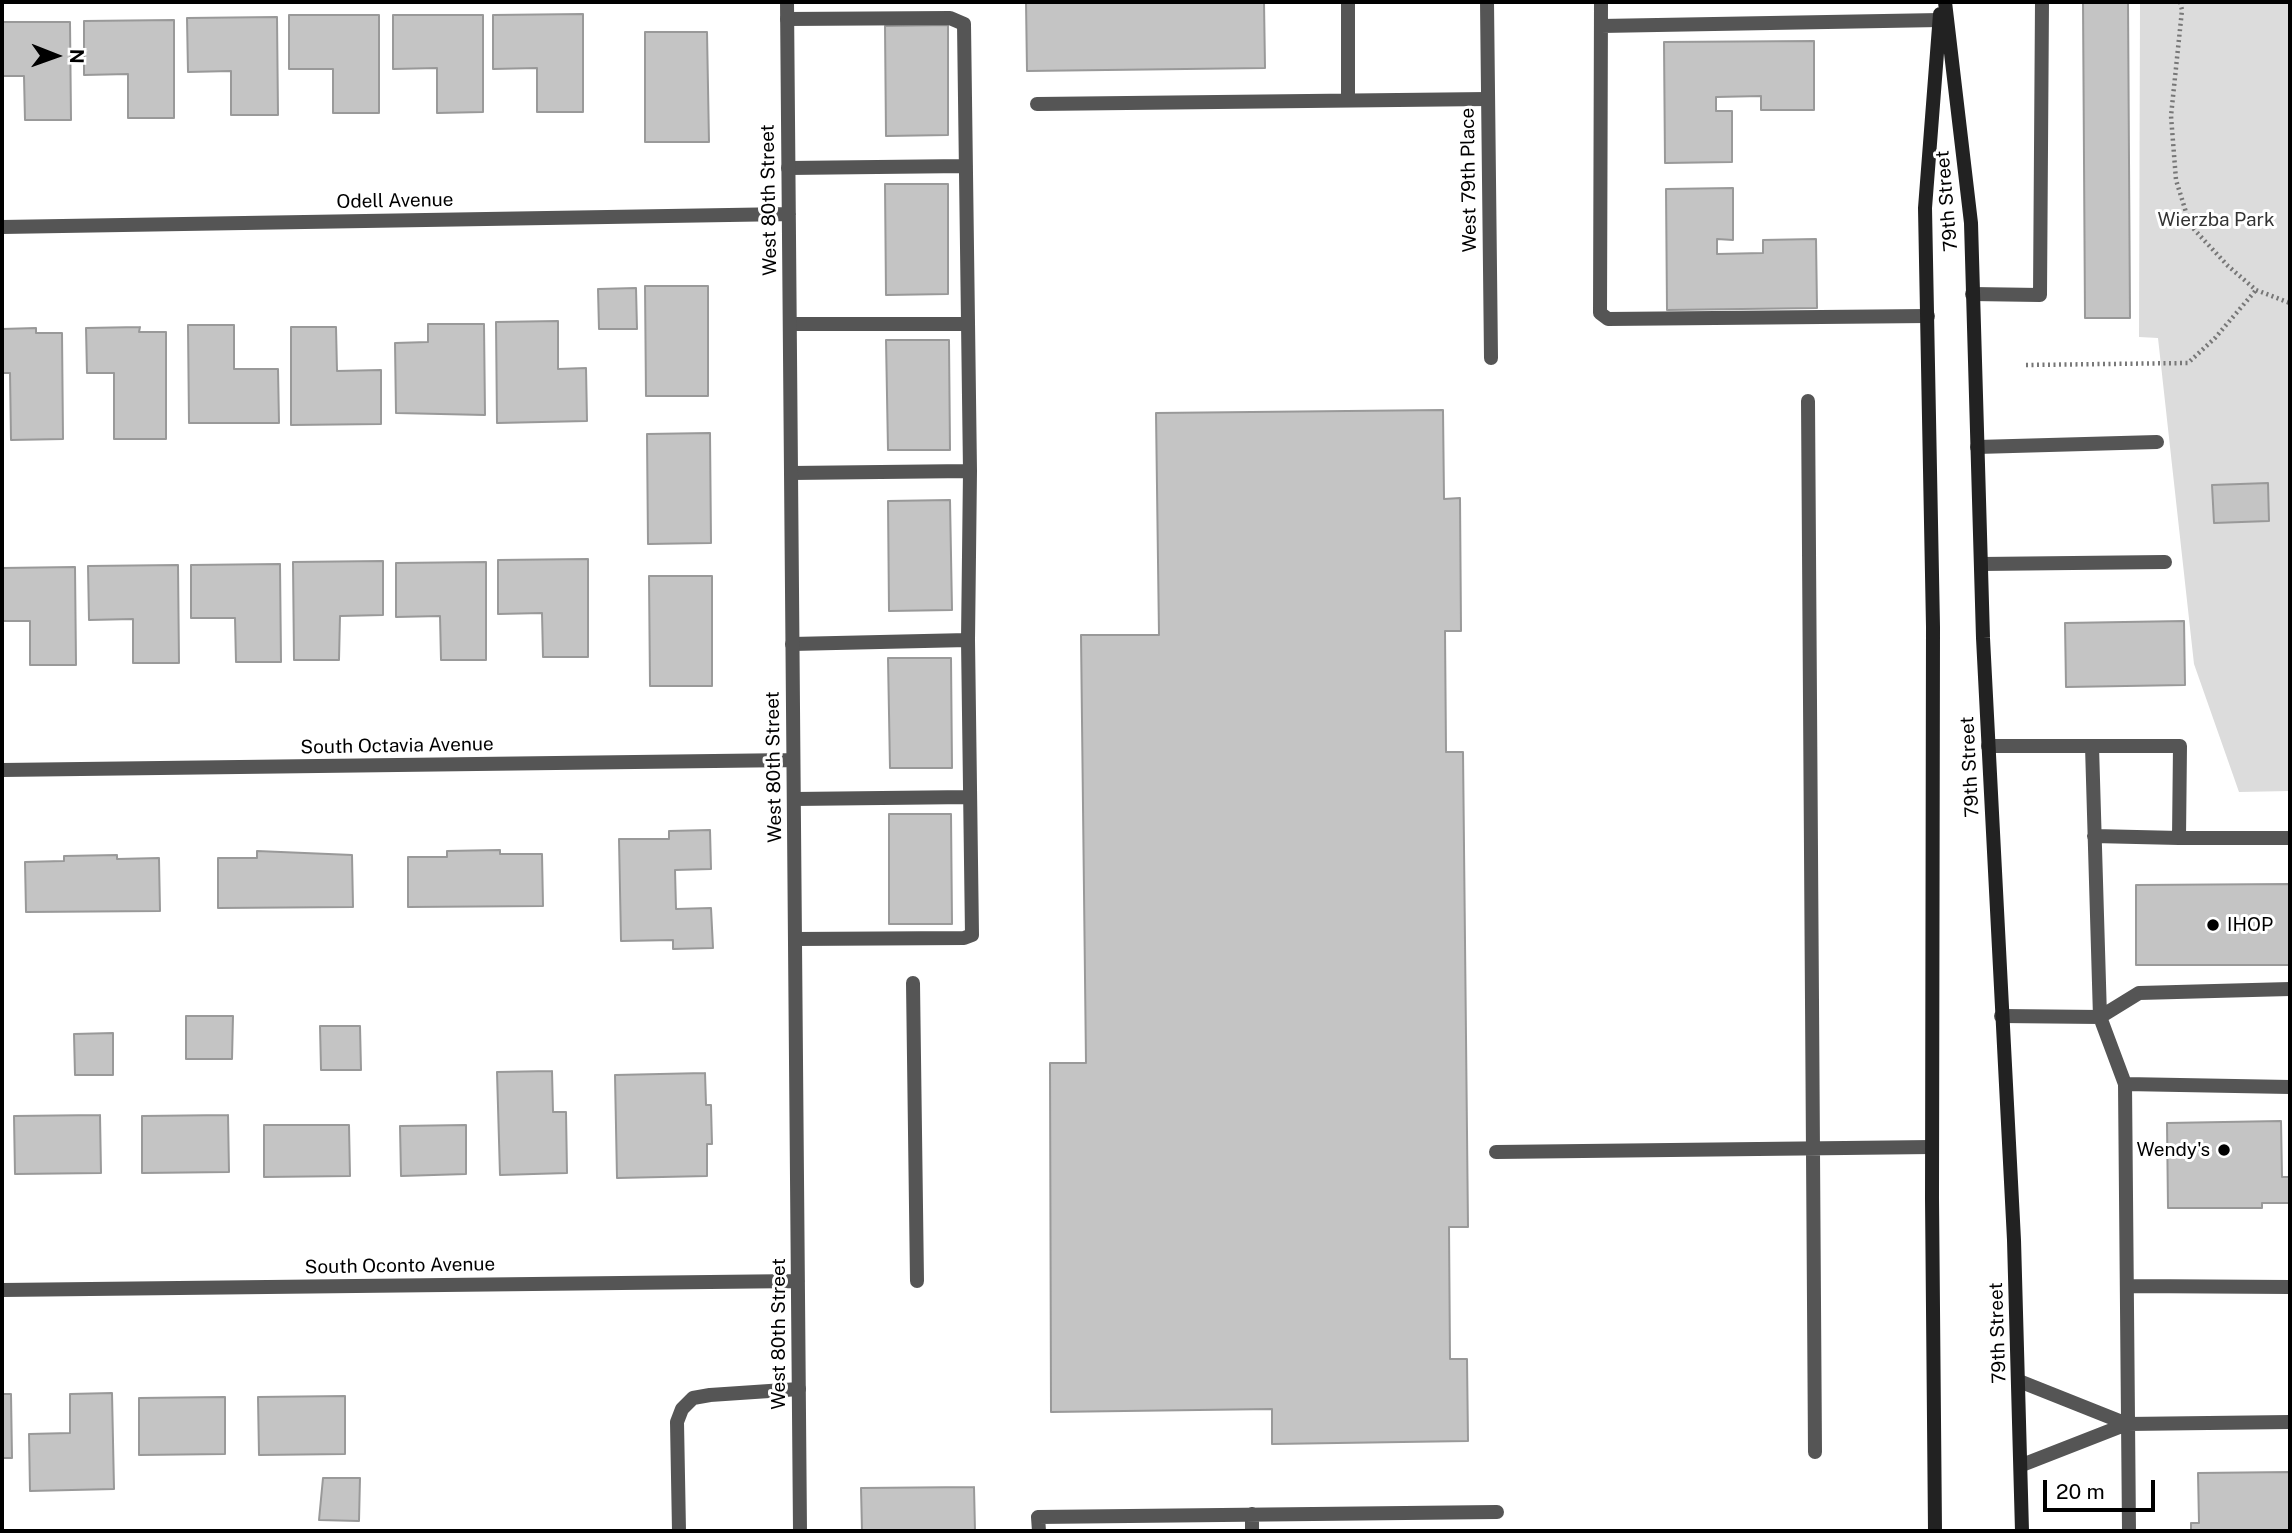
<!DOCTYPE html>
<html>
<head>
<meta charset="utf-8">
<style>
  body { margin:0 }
  #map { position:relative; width:2292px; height:1533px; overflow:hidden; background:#fff; font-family:"Public Sans",sans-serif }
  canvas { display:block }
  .frame { position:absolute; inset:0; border:4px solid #000; pointer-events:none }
  .north { position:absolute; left:21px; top:21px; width:70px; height:70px; -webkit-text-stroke:5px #fff; paint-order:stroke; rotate:91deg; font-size:19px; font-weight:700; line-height:28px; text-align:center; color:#000 }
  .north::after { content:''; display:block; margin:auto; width:24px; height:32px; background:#000; clip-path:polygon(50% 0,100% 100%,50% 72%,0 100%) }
  .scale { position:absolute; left:2043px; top:1480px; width:112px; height:32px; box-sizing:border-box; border:4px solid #000; border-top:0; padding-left:9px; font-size:21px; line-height:24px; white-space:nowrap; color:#000; -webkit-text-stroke:5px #fff; paint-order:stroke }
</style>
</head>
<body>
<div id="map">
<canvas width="2292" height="1533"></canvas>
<div class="frame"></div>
<div class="north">N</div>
<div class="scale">20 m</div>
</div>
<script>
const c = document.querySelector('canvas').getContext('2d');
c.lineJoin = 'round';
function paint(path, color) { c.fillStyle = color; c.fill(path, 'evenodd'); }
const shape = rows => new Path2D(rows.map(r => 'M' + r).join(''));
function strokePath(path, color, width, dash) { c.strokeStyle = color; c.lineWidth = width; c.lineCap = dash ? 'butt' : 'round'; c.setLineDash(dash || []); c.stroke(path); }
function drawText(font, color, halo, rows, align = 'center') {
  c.font = font + ' "Public Sans",sans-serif'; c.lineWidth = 6; c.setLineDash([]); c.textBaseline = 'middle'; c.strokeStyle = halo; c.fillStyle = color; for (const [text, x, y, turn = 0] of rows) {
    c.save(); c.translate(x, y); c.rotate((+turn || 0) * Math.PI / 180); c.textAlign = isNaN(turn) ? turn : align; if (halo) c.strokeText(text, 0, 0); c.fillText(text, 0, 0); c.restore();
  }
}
paint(shape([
  [2140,2,2290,2,2290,791,2239,792,2194,664,2158,338,2139,337]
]), '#dcdcdc');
const building = shape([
  [1026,2,1264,2,1265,68,1027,71,1026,2],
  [2083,2,2128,2,2130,318,2085,318,2083,2],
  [583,14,583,112,537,112,537,68,493,69,493,15,583,14],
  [289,15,379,15,379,113,333,113,333,69,289,69,289,15],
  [393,15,483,15,483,112,437,113,437,68,393,69,393,15],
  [277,17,278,115,231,115,231,71,188,72,187,18,277,17],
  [174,20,174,118,128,118,128,74,84,75,84,21,174,20],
  [2,22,70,22,71,120,25,120,24,76,2,76,2,22],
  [948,25,948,135,886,136,885,26,948,25],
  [645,32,707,32,709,142,645,142,645,32],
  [1814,41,1814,110,1761,110,1761,96,1716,97,1716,111,1732,111,1732,162,1665,163,1664,42,1814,41],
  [885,184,948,184,948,294,886,295,885,184],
  [1733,188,1733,240,1717,239,1717,254,1763,253,1763,240,1816,239,1817,308,1667,310,1666,189,1733,188],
  [645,286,708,286,708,396,646,396,645,286],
  [636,288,637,329,599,329,598,289,636,288],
  [558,321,558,369,586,368,587,421,497,423,496,322,558,321],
  [428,324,484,324,485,415,396,413,395,343,428,342,428,324],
  [188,325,234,325,234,369,278,369,279,423,189,423,188,325],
  [140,327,139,332,166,332,166,439,114,439,114,373,87,373,86,328,140,327],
  [291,327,336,327,337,371,381,370,381,424,291,425,291,327],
  [36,328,36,333,62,333,63,439,11,440,10,373,2,373,2,329,36,328],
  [886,340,949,340,950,450,888,450,886,340],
  [1443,410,1444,499,1460,498,1461,631,1445,631,1446,752,1463,752,1468,1227,1449,1227,1450,1359,1467,1359,1468,1441,1272,1444,1272,1409,1051,1412,1050,1063,1086,1063,1081,635,1159,635,1156,413,1443,410],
  [710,433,711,543,648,544,647,434,710,433],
  [2268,483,2269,521,2214,523,2212,485,2268,483],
  [950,500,952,610,889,611,888,501,950,500],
  [588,559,588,657,543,657,542,613,498,614,498,560,588,559],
  [383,561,383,615,340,616,339,660,294,660,293,562,383,561],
  [486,562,486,660,441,660,440,616,396,617,396,563,486,562],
  [280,564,281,662,236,662,235,618,191,618,191,565,280,564],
  [178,565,179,663,133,663,133,619,89,620,88,566,178,565],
  [75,567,76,665,30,665,30,621,2,621,2,568,75,567],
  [649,576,712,576,712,686,650,686,649,576],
  [2184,621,2185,685,2066,687,2065,623,2184,621],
  [888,658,951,658,952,768,890,768,888,658],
  [889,814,951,814,952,924,889,924,889,814],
  [710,830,711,869,675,870,676,909,711,908,713,948,673,949,673,940,621,941,619,839,669,839,669,831,710,830],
  [500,850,500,854,542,854,543,906,408,907,408,857,447,857,447,851,500,850],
  [257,851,352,855,353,907,218,908,218,858,257,858,257,851],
  [117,855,117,859,159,858,160,911,26,912,25,862,64,861,64,856,117,855],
  [2290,884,2290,965,2136,965,2136,885,2290,884],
  [186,1016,233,1016,232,1059,186,1059,186,1016],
  [320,1026,360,1026,361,1070,321,1070,320,1026],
  [113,1033,113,1075,75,1075,74,1034,113,1033],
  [552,1071,553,1112,566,1112,567,1173,500,1175,497,1072,552,1071],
  [705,1073,706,1105,711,1105,712,1144,707,1144,707,1176,617,1178,615,1075,705,1073],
  [100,1115,101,1173,15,1174,14,1116,100,1115],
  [228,1115,229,1172,142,1173,142,1116,228,1115],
  [2281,1121,2282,1177,2290,1177,2290,1203,2262,1203,2262,1208,2168,1208,2167,1123,2281,1121],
  [264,1125,349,1125,350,1176,264,1177,264,1125],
  [466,1125,466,1174,401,1176,400,1126,466,1125],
  [112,1393,114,1489,30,1491,29,1434,70,1433,70,1394,112,1393],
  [2,1394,11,1394,12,1458,2,1458,2,1394],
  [345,1396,345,1454,259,1455,258,1397,345,1396],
  [225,1397,225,1454,139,1455,139,1398,225,1397],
  [2290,1472,2290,1531,2191,1531,2191,1523,2199,1523,2198,1473,2290,1472],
  [323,1478,360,1478,359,1521,319,1520,323,1478],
  [974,1487,975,1531,862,1531,861,1488,974,1487]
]);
paint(building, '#c4c4c4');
strokePath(building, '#999', 2);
strokePath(shape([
  [2180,2,2182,10,2171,116,2176,180,2190,225,2228,266,2256,290,2290,303],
  [2026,365,2188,363,2215,338,2256,290]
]), '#777', 4.5, [2, 3.5]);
strokePath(shape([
  [1348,2,1348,100],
  [1601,2,1600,313,1608,319,1928,316],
  [787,19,950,18,964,24,970,471,968,640,972,935,964,938,795,939],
  [1601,26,1940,20],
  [1037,104,1488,99],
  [788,168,966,166],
  [1972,294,2040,295,2042,2],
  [790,324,968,324],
  [1808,401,1815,1452],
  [1977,447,2157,442],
  [791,473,970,471],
  [1981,564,2165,562],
  [792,644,968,640],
  [1988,746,2180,746,2179,838,2290,838],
  [2092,746,2100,1017,2125,1084,2129,1531],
  [794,799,970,797],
  [2094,836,2179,838],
  [913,983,917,1281],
  [2001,1016,2100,1017,2139,993,2290,989],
  [2125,1084,2290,1087],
  [1496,1152,1932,1147],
  [2129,1286,2290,1287],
  [2019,1381,2127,1424,2022,1465],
  [2127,1424,2290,1422],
  [1252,1514,1252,1531],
  [679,1531,677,1422,682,1409,693,1398,710,1395,799,1389],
  [1039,1531,1038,1517,1497,1512]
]), '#555', 14);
strokePath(shape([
  [787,2,800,1531],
  [1487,2,1491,358],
  [2,227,789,214],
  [2,770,793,760],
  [2,1290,798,1281]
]), '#555', 14);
strokePath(shape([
  [1945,2,1971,223,1983,638,2014,1240,2022,1531],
  [1935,1531,1932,1198,1933,627,1925,208,1940,14]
]), '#222', 14);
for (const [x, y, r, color] of [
  [2213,925,7,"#000"],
  [2224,1150,7,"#000"]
]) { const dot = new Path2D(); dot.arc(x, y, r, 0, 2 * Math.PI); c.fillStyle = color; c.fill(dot); strokePath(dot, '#fff', 2.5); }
drawText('19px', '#000', '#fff', [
  ["West 79th Place",1469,180,-91],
  ["West 80th Street",769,200,-91],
  ["Odell Avenue",395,201,-1],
  ["79th Street",1947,201,-95],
  ["South Octavia Avenue",397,746,-1],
  ["West 80th Street",774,767,-91],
  ["79th Street",1970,767,-93],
  ["South Oconto Avenue",400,1266,-1],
  ["79th Street",1998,1333,-92],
  ["West 80th Street",779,1334,-90]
]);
drawText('19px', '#333', '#fff', [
  ["Wierzba Park",2216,220]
]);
drawText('19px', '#000', '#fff', [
  ["IHOP",2227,925],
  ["Wendy's",2210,1150,"right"]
], 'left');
</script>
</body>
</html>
